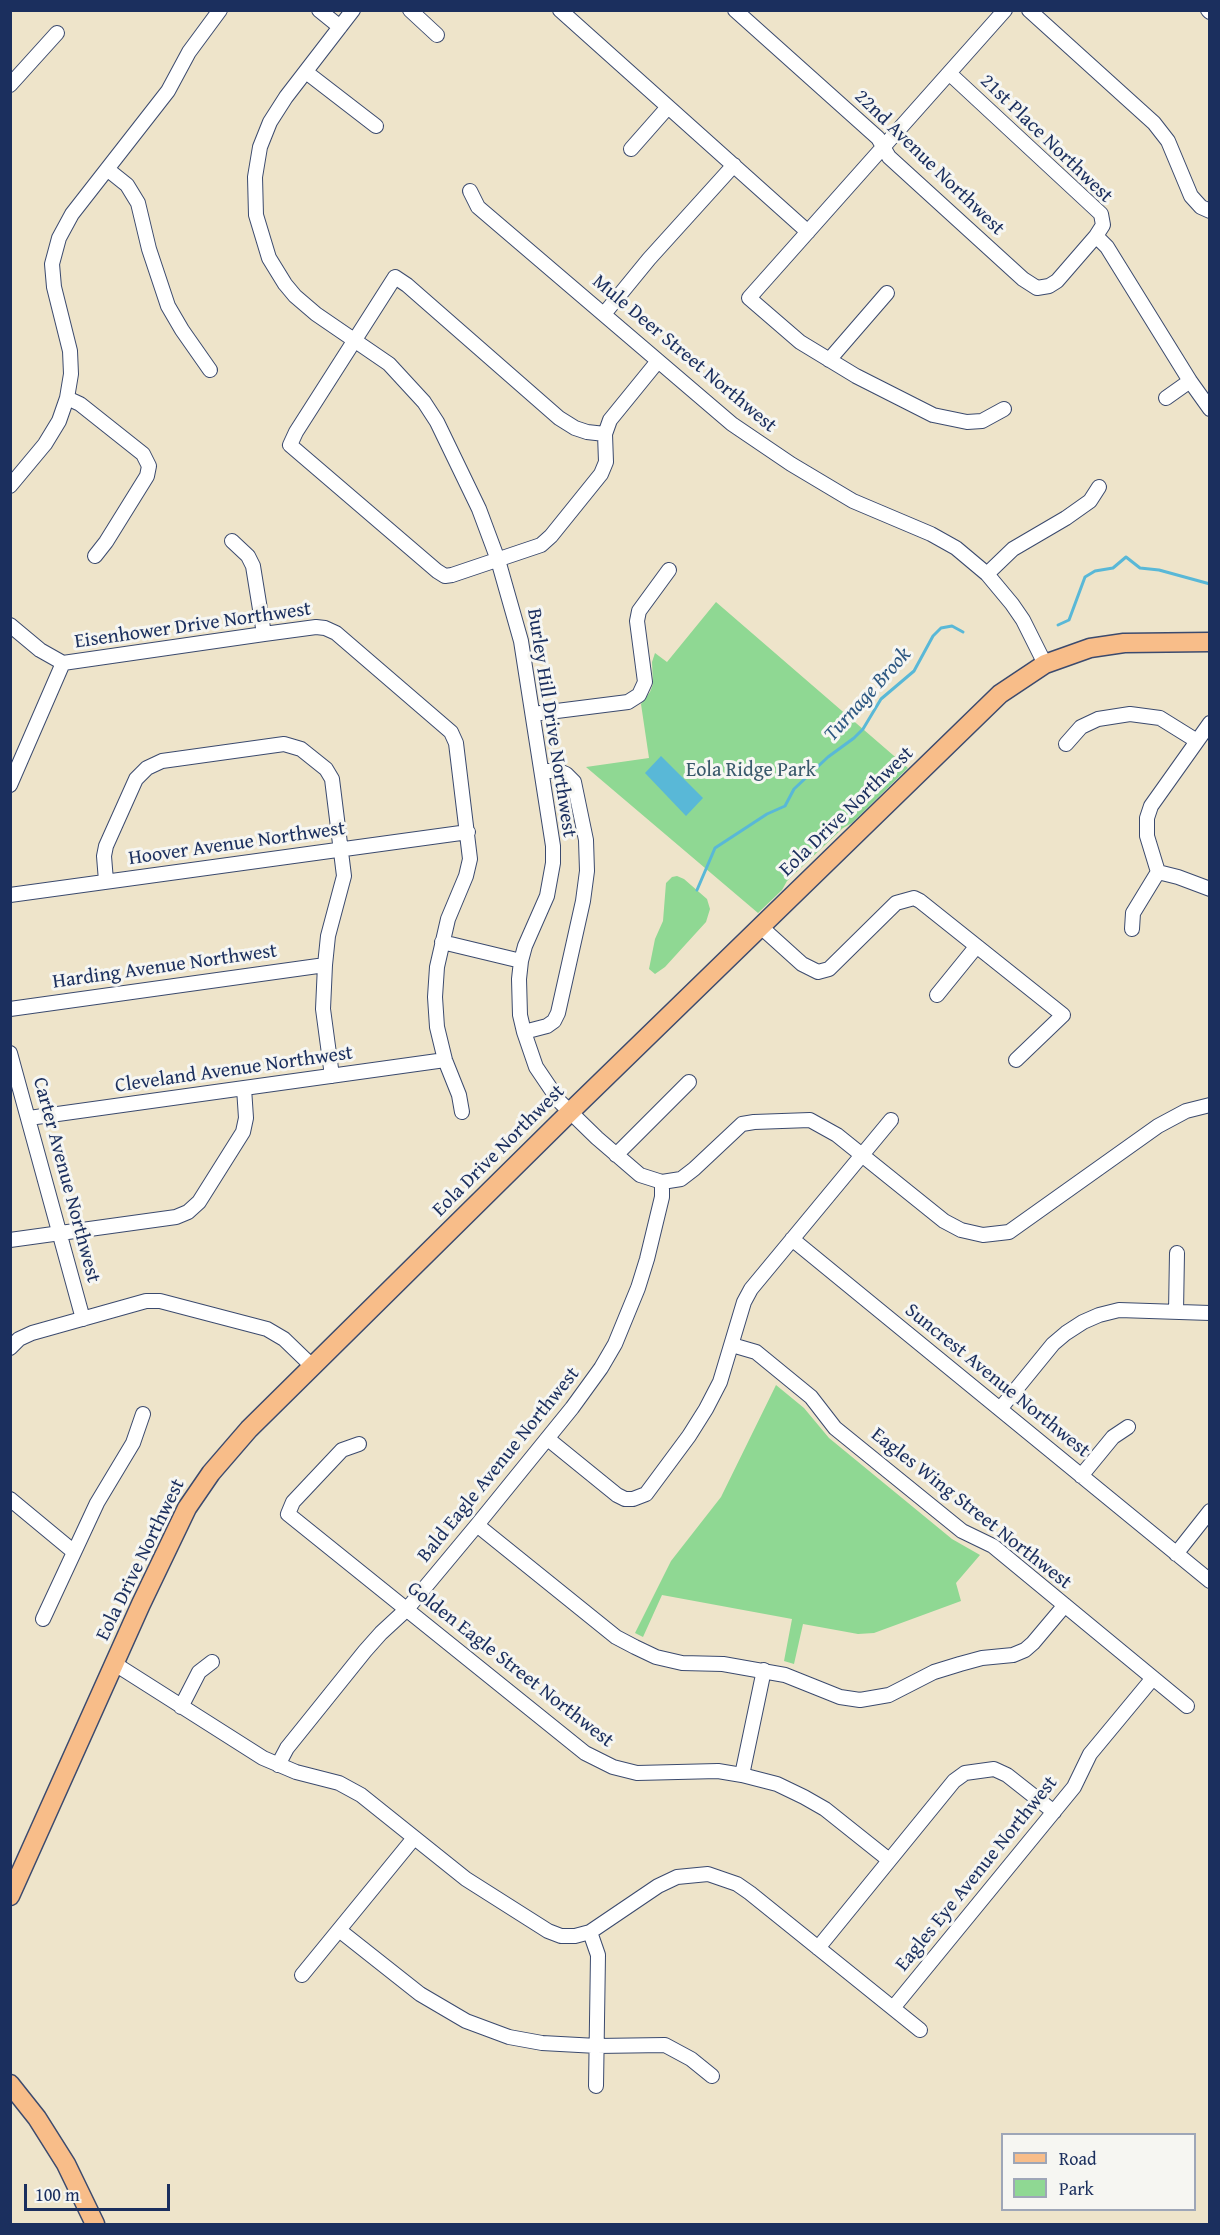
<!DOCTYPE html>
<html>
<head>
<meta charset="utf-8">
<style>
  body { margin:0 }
  #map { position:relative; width:1220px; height:2235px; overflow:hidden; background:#eee4ca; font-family:"Gentium Book Plus",serif }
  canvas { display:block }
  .frame { position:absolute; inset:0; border:12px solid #1b2f5e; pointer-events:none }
  .legend { position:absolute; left:1001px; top:2133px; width:195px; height:78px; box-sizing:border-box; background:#f6f6f2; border:2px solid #9ea6b7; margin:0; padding:8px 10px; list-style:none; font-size:18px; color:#1b2f5e }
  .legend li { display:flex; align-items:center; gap:12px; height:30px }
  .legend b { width:30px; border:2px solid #9ea6b7 }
  .scale { position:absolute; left:24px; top:2184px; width:146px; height:27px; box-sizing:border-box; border:3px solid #1b2f5e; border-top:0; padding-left:8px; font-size:18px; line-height:21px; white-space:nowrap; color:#1b2f5e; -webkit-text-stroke:4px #f6f6f2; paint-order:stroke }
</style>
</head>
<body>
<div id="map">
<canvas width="1220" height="2235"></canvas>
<div class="frame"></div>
<ul class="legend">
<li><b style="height:8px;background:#f8bd89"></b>Road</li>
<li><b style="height:16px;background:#8fd893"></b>Park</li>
</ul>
<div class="scale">100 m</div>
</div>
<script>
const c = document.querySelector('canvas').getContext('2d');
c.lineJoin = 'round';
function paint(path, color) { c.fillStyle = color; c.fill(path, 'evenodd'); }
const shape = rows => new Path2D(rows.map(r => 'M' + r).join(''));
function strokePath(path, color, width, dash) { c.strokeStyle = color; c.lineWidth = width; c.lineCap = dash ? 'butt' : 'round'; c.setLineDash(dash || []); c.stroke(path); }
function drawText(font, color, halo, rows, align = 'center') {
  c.font = font + ' "Gentium Book Plus",serif'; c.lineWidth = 6; c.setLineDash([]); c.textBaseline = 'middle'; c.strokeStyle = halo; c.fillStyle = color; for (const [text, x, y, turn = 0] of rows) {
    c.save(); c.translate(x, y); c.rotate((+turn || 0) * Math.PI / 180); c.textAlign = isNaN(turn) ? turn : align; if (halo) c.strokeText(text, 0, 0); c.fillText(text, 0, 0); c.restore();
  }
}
paint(shape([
  [716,602,908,768,852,823,843,828,787,881,782,890,758,913,586,767,649,758,641,704,650,692,653,684,652,662,655,653,667,662],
  [677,876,684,879,707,899,710,909,706,922,665,967,655,974,649,969,655,939,663,921,666,883,672,877],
  [776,1385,804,1408,829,1438,952,1539,980,1555,956,1583,961,1601,874,1633,858,1634,803,1624,794,1664,784,1661,792,1619,662,1595,643,1637,635,1633,671,1561,721,1497]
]), '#8fd893');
paint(shape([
  [661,756,703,798,686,816,645,773]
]), '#59b8d7');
strokePath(shape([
  [1058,625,1069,620,1085,577,1095,571,1113,568,1126,557,1140,568,1159,570,1210,584],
  [697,890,715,848,767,814,785,806,794,789,828,757,854,738,863,729,881,699,914,671,933,636,941,628,952,626,963,632]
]), '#59b8d7', 3);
const minor = shape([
  [319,10,340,27],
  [353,10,286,97,270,122,260,147,255,177,256,215,269,258,285,284,295,296,316,314,389,364,424,402,437,422,479,509,498,560,521,641,553,846,553,863,547,896,525,946,521,961,519,979,520,1015,524,1032,536,1067,559,1101,597,1138,640,1175,662,1182,681,1179,694,1169,742,1124,754,1122,810,1120,837,1135,944,1221,961,1230,983,1235,1009,1232,1158,1126,1186,1111,1210,1105],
  [410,10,437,35],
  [560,10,808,232],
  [735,10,878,138,889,157,1023,279,1037,288,1049,286,1057,281,1096,236,1103,225,1101,214,949,73],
  [1029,10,1154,123,1168,141,1191,196,1201,207,1210,211],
  [1208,10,1210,12],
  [306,72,376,126],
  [10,85,57,33],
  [631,149,668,107],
  [107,169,127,185,138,203,149,249,168,306,182,330,210,370],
  [470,191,478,207,732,424,791,464,853,501,931,534,956,548,987,574,1012,604,1023,620,1045,664],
  [1096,236,1107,247,1190,381,1210,409],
  [604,314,649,259,734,165],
  [829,360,887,293],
  [67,398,80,404,143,454,149,466,147,476,106,542,95,556],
  [1166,398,1190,381],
  [1004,409,982,421,967,422,933,415,856,376,800,342,749,298,1005,10],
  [605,434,587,432,575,428,559,418,407,285,395,277,296,432,290,445,437,571,445,576,452,575,541,545,551,536,601,474,606,462,605,434,610,420,658,361],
  [10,486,45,444,59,421,67,398,71,374,70,351,54,287,52,264,59,238,72,214,168,91,189,52,220,10],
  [232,541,248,556,253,566,264,634],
  [987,574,1013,549,1066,518,1090,501,1099,487],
  [10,625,40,650,63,663,264,634,316,627,325,628,336,633,451,732,456,743,470,859,466,876,448,919,437,967,435,997,437,1027,445,1060,459,1095,462,1112],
  [533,714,628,702,639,695,645,682,637,621,639,611,669,570],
  [1066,744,1081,727,1098,719,1130,714,1160,718,1197,741],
  [10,785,63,663],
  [1158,872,1147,836,1147,818,1151,806,1210,723],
  [1158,872,1178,877,1210,889],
  [106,881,104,856,106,846,136,779,147,768,162,761,284,744,301,749,326,769,332,779,344,876,328,936,325,965,323,1009,332,1076],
  [10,895,468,832],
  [761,927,802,964,818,972,829,969,896,903,914,898,920,901,1063,1015,1016,1060],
  [1132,929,1133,913,1158,872],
  [442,942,521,961],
  [937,995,976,947],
  [10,1009,325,965],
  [524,1032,547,1026,554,1021,558,1013,583,901,587,871,586,840,574,782,566,774,559,771,542,771],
  [10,1053,83,1319],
  [29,1118,445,1060],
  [616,1155,689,1082],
  [792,1239,1210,1581],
  [10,1240,176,1217,188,1212,199,1202,243,1132,246,1118,244,1088],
  [1176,1312,1177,1253],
  [732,1345,756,1352,811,1397,835,1428,962,1531,993,1546,1187,1706],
  [10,1348,19,1339,32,1333,146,1301,160,1301,267,1329,284,1339,313,1367],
  [1000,1409,1053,1344,1066,1333,1083,1322,1099,1315,1119,1310,1210,1313],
  [548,1439,617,1495,625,1499,633,1499,646,1494,689,1436,706,1409,720,1382,744,1302,751,1289,891,1120],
  [359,1444,342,1450,293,1502,288,1514,585,1753,613,1767,637,1773,718,1771,742,1775,777,1784,804,1797,825,1809,889,1860],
  [1081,1476,1113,1437,1128,1427],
  [10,1499,74,1552],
  [477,1525,616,1637,635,1647,656,1657,682,1663,723,1664,785,1675,840,1697,860,1700,889,1695,934,1672,960,1664,982,1658,1013,1655,1025,1650,1033,1643,1065,1605],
  [1176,1554,1210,1511],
  [43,1619,97,1503,133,1443,143,1414],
  [115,1664,263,1758,296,1772,339,1783,361,1795,466,1879,548,1931,561,1936,575,1936,590,1932,658,1886,677,1877,708,1874,737,1884,750,1893,920,2030],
  [181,1707,199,1672,212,1662],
  [278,1765,287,1748,365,1651,381,1633,407,1609,477,1525,572,1408,601,1368,615,1344,638,1288,647,1259,662,1197,662,1182],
  [742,1775,764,1670],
  [339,1930,420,1994,466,2021,509,2037,542,2043,597,2046,665,2045,691,2059,712,2076],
  [590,1932,598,1955,596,2086],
  [818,1948,954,1781,965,1773,994,1769,1007,1775,1054,1812],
  [302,1975,414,1838],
  [893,2008,1074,1787,1090,1754,1153,1678]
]);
const major = shape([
  [10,1896,141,1604,187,1508,211,1473,249,1429,570,1112,1000,694,1045,664,1090,648,1124,643,1210,642],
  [10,2084,37,2118,66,2164,95,2224]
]);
strokePath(minor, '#3b4a6e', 16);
strokePath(major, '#3b4a6e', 21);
strokePath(minor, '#fff', 14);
strokePath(major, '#f8bd89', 18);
drawText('20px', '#1b2f5e', '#f6f6f2', [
  ["21st Place Northwest",1046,139,44],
  ["22nd Avenue Northwest",929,163,44],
  ["Mule Deer Street Northwest",684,354,40],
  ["Eisenhower Drive Northwest",193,626,-8],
  ["Burley Hill Drive Northwest",551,723,81],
  ["Eola Drive Northwest",847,812,-44],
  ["Hoover Avenue Northwest",237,844,-8],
  ["Harding Avenue Northwest",165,967,-8],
  ["Cleveland Avenue Northwest",234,1070,-8],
  ["Eola Drive Northwest",499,1151,-45],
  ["Carter Avenue Northwest",66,1180,75],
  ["Suncrest Avenue Northwest",997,1381,39],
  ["Bald Eagle Avenue Northwest",499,1465,-51],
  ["Eagles Wing Street Northwest",971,1509,38],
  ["Eola Drive Northwest",141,1560,-64],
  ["Golden Eagle Street Northwest",510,1665,38],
  ["Eagles Eye Avenue Northwest",977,1874,-51]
]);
drawText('20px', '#38596b', '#f6f6f2', [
  ["Eola Ridge Park",751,771]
]);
drawText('italic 21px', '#2e5882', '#f6f6f2', [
  ["Turnage Brook",868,695,-48]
]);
</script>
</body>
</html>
